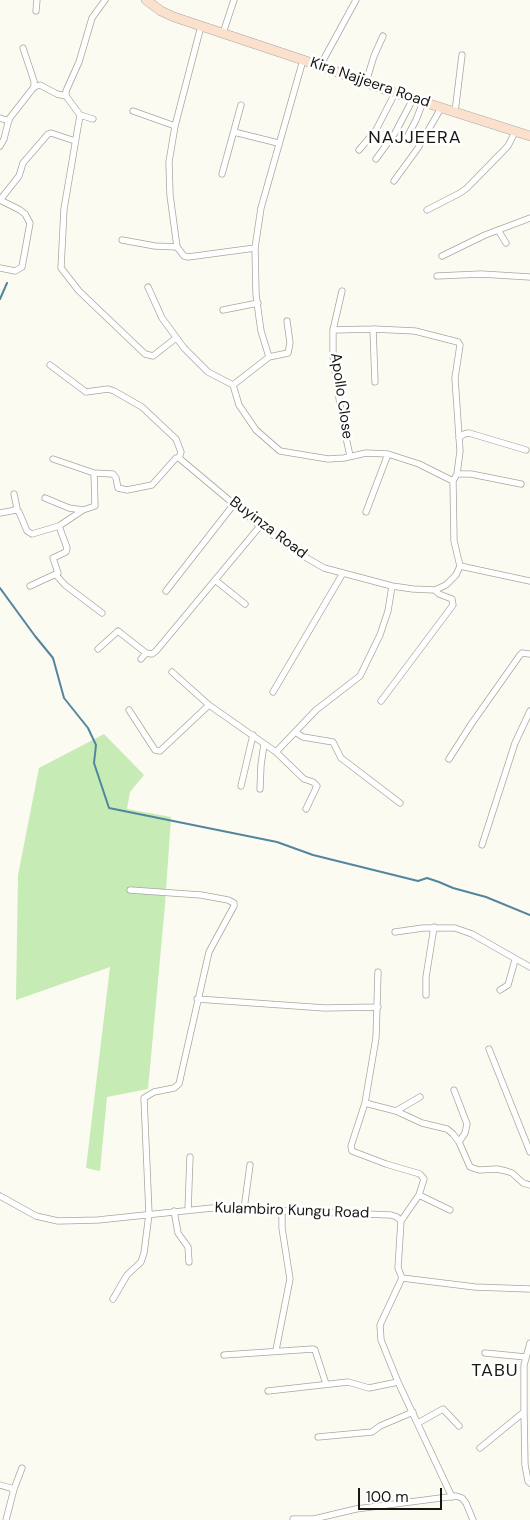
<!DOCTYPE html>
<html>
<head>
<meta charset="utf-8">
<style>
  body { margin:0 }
  #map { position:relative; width:530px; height:1520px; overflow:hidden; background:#fcfbf2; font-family:"DM Sans",sans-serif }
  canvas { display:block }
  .scale { position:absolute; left:358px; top:1488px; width:84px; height:22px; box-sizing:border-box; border:2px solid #171714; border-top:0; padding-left:6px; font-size:15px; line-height:18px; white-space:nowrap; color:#171714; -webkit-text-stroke:4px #fff; paint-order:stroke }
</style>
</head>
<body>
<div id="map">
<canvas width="530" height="1520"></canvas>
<div class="scale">100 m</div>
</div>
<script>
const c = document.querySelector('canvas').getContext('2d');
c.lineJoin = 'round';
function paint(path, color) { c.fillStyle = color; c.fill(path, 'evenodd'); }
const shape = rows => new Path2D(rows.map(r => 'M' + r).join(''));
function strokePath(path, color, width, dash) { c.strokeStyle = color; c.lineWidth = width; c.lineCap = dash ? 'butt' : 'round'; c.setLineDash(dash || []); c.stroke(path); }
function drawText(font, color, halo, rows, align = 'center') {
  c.font = font + ' "DM Sans",sans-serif'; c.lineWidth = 5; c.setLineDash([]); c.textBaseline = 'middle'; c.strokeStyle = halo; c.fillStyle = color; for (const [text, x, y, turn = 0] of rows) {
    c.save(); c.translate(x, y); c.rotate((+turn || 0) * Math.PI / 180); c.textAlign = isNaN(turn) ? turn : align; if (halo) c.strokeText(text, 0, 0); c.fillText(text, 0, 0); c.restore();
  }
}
paint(shape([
  [104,734,144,775,130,792,127,809,171,817,165,905,148,1089,107,1097,100,1171,86,1168,110,967,16,1000,18,875,39,768]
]), '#c6ebb5');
strokePath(shape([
  [0,299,7,283],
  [0,588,35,636,53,658,64,698,88,728,96,745,94,763,109,808,277,842,313,855,418,881,427,878,439,882,453,888,486,897,530,915]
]), '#53869e', 2);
const street = shape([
  [105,0,92,18,79,62,66,91,66,96,80,115,64,209,61,268,79,291,145,354,153,356,176,338],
  [36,11,37,0],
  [201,26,175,126,169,162,170,195,177,247,184,256,188,257,255,248],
  [223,33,234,0],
  [23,48,34,81,34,87],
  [320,66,356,0],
  [366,82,374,56,383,36],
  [133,111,175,126],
  [455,112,462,55],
  [80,115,93,119],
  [0,118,9,121],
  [234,132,278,143],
  [406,139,416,120,423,102],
  [0,146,4,139,9,119,34,87,40,85,57,94,66,96],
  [359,150,376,130,395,93],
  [376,159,395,133,413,99],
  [222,174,241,105],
  [394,181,418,148,441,108],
  [0,200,19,176,23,163,48,134,51,133,75,141],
  [0,200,20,210,25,214,30,223,22,267,15,271,0,268],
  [427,210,460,193,467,188,508,146,515,132],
  [498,230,506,243],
  [122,240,155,246,177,247],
  [442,256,485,235,530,218],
  [437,276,481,274,530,277],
  [148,287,162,318,184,348,208,372,233,385],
  [342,291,333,330,333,356,342,419,350,456],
  [223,310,258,303],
  [373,329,415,331,458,342,460,345,455,378,460,451,457,474,453,481],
  [333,330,373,329,375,382],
  [269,357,261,331,259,317,256,294,255,248,261,208,303,60],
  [50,365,86,392,108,389,114,391,142,407,176,439,181,452,179,458],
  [233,385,239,405,256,430,280,451,328,459,344,458,366,453,388,454,419,464,453,481,454,541,460,566],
  [233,385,269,357,288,353,290,343,287,321],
  [459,438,464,434,469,433,526,450],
  [53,459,94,473,113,474,116,478,118,488,127,490,152,485,176,458,179,458,260,526,300,554,324,568,392,586,413,589,435,590,446,585,456,575,460,566,530,581],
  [457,474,471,474,521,484],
  [14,494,17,508,14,510],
  [45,498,69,508,83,510],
  [366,512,388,454],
  [0,513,16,510,19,512,27,531,32,534,59,526,83,510,95,506,94,473],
  [56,575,65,585,102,613],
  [215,580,245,604],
  [30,586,58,573,53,558,66,552,67,548,59,526],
  [166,591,234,504],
  [98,649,118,631,146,653,152,654,156,651,260,526],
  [141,659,146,653],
  [172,672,209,705,276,752,316,710,360,676,380,635,388,611,392,586],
  [273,692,343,573],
  [381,701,453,605,452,599,439,594,435,590],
  [129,710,155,750,160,751,209,705],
  [295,732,303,737,333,742,341,758,400,803],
  [276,752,304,779,313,782,317,786,306,809],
  [449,759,472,723,520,655,522,653,530,654],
  [241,786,253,735],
  [260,789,261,765,264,744],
  [482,845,515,743,530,711],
  [395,932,423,928,455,928,472,934,530,967],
  [378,972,376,1038,365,1103,396,1111,422,1123,447,1129,453,1134,459,1142,470,1167,479,1170,497,1169,506,1171,512,1173,523,1183,530,1185],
  [500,990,508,985,515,960],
  [426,995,426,977,434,927],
  [197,999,325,1008,378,1007],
  [489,1049,530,1152],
  [454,1090,467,1124,465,1133,459,1142],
  [365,1103,351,1146,352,1151,386,1164,420,1174,424,1179,419,1195],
  [396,1111,420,1097],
  [0,1196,36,1216,58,1221,98,1220,212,1208,391,1215,397,1217,401,1221,398,1268,402,1278,475,1287,530,1289],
  [244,1209,250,1165],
  [188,1210,190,1157],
  [174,1211,178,1233,188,1247,189,1262],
  [401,1221,419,1195,450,1210],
  [402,1278,380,1325,381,1340,398,1382,452,1497],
  [113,1299,127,1275,141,1262,144,1253,149,1214,144,1098,154,1092,174,1088,179,1084,209,952,234,906,234,903,228,900,201,895,130,890],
  [530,1343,524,1365,524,1412,525,1465,528,1481,530,1483],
  [276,1350,290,1279,282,1228,282,1211],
  [485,1353,526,1357],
  [224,1355,313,1349,315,1350,326,1384],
  [268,1391,348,1382,369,1388,398,1382],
  [418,1423,443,1409,459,1426],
  [318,1437,372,1432,380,1426,413,1412],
  [480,1448,524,1412],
  [0,1485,14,1489],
  [293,1519,314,1519,356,1509,456,1496,462,1498,466,1503,473,1520],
  [6,1520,14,1489,22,1468]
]);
const secondary = shape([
  [146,0,161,11,174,17,303,60,395,93,530,136]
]);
strokePath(street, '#a8a79f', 7);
strokePath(secondary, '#a8a79f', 10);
strokePath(street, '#fff', 5.5);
strokePath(secondary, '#fbe1cd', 9);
drawText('15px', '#171714', '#fff', [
  ["Kira Najjeera Road",370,83,19],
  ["Apollo Close",341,396,82],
  ["Buyinza Road",268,528,37],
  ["Kulambiro Kungu Road",292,1211,2]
]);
c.letterSpacing = '1px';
drawText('18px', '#171714', '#fff', [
  ["NAJJEERA",415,138],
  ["TABU",495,1371]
]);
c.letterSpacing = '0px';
</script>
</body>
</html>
